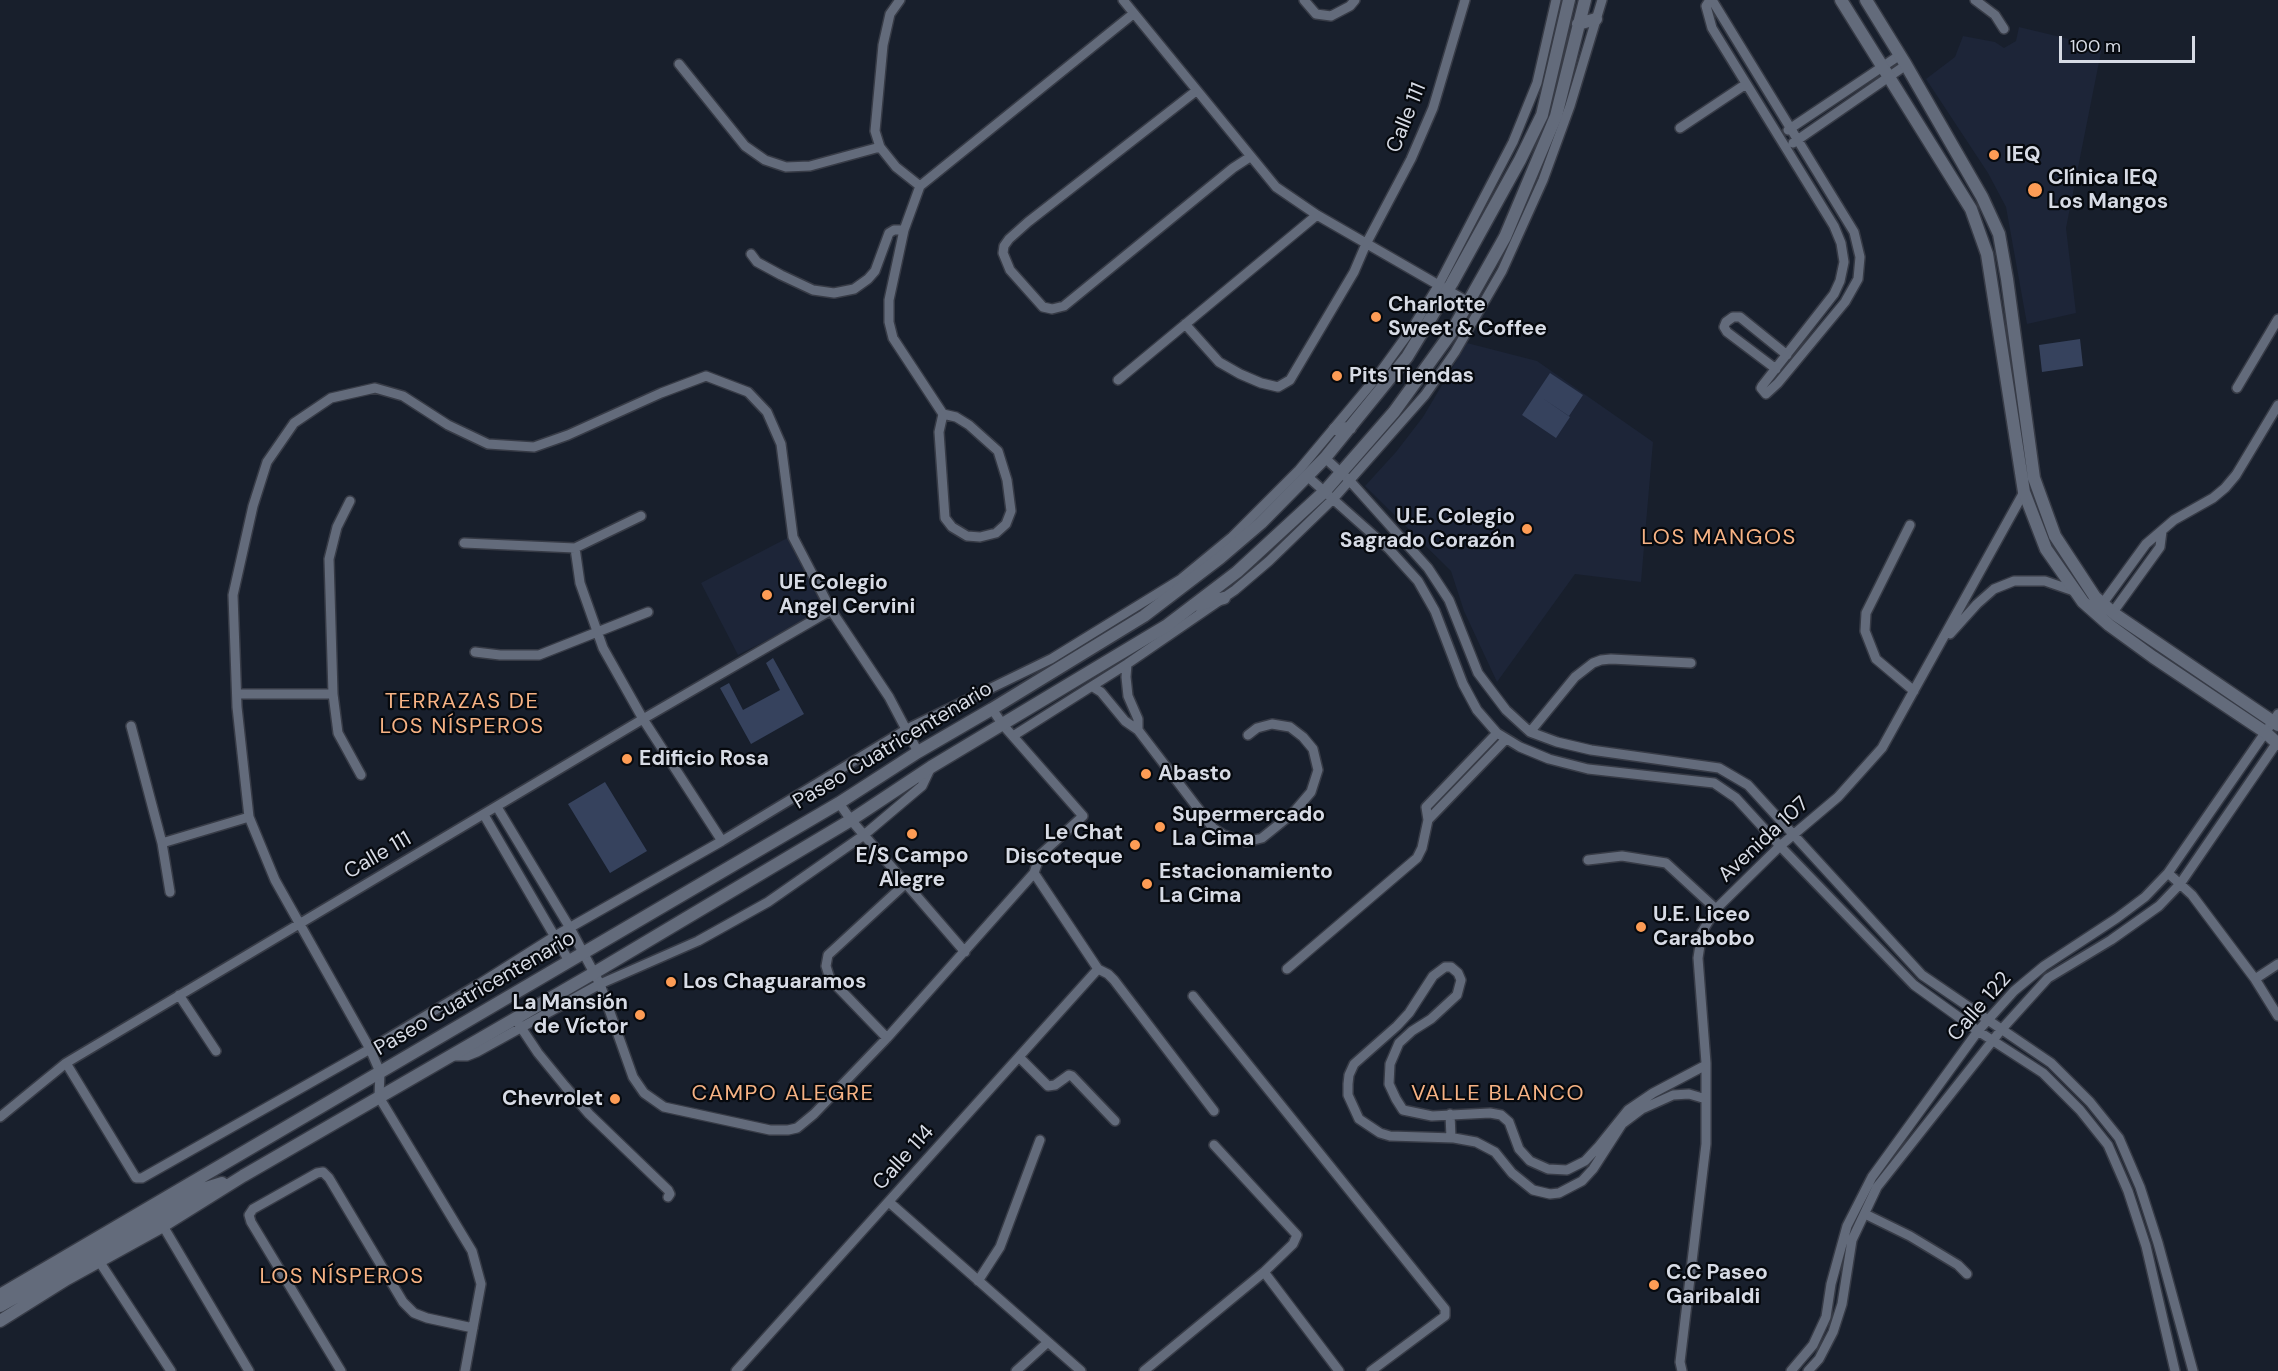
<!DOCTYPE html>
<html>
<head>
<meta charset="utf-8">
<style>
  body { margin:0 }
  #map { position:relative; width:2278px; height:1371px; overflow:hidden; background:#181f2c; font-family:"DM Sans",sans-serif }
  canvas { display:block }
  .scale { position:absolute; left:2059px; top:36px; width:136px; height:27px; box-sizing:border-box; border:3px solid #d7dbe5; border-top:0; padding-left:8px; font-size:18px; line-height:21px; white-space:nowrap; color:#d7dbe5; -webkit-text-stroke:4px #06090e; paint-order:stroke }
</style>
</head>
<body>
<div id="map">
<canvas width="2278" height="1371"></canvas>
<div class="scale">100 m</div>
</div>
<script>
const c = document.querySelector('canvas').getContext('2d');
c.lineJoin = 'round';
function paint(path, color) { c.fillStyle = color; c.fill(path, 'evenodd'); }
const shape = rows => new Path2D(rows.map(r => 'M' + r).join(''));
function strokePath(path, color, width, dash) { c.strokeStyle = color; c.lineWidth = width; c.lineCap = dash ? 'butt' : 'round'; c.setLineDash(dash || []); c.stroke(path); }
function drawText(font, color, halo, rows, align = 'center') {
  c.font = font + ' "DM Sans",sans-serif'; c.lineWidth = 4.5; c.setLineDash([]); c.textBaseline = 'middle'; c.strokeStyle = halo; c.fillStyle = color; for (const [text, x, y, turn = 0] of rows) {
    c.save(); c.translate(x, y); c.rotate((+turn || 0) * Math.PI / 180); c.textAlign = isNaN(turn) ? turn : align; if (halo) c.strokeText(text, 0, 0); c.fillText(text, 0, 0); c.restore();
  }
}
paint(shape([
  [2019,27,2102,47,2066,228,2076,313,2027,324,2006,207,1988,173,1926,79,1955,57,1963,36,1995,42,2004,48,2016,41],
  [1467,343,1537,361,1653,442,1641,582,1575,574,1497,682,1464,611,1451,571,1365,486,1396,452,1423,417],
  [795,534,832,607,738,655,701,583]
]), '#1d2538');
paint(shape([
  [2080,339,2083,366,2042,372,2039,345],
  [1550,373,1583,395,1569,416,1541,397,1570,417,1556,438,1522,415],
  [773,658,804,714,751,744,720,688,729,683,743,710,780,690,766,663],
  [605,782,647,851,610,873,568,804]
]), '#36425d');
const minor = shape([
  [900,0,890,14,883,45,875,131,880,147,896,167,920,186],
  [1123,0,1276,187,1317,215,1468,302],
  [1304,0,1316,14,1331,16,1350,6,1355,0],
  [1710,0,1706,6,1712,28,1834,226,1841,243,1844,262,1840,281,1834,294,1762,386,1761,388,1766,394,1778,383,1845,302,1858,279,1860,257,1854,232,1712,0],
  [1975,0,1995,15,2004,29],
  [679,64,745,146,765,160,786,167,810,166,880,147],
  [1196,91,1028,222,1009,239,1004,246,1003,253,1010,270,1043,307,1052,309,1064,306,1233,168,1250,157],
  [1680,128,1746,84],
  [1788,130,1900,55],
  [1793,143,1906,65],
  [751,254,757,262,781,275,813,290,834,293,854,289,868,279,875,271,889,233,894,230,904,230],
  [1185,324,1219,362,1240,374,1261,383,1278,387,1290,380,1354,272,1366,244,1411,159,1433,108,1465,0],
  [1776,369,1727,332,1724,327,1726,322,1733,317,1740,317,1787,355],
  [1118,380,1317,215],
  [2237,388,2278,319],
  [943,414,893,338,889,322,889,300,904,230,920,186,1133,14],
  [943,414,956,417,969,425,998,451,1007,480,1011,511,1006,524,996,533,980,537,967,536,952,527,945,518,939,432,943,414],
  [1325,458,1350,481,1428,568,1449,600,1478,673,1506,710,1530,732,1557,742,1591,750,1719,768,1748,785,1922,975,2051,1063,2090,1102,2119,1138,2140,1187,2158,1243,2193,1371],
  [1307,476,1389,549,1418,581,1435,611,1463,684,1477,710,1497,733,1520,747,1549,759,1588,769,1714,783,1736,798,1780,846,1914,985,1978,1031,2043,1073,2080,1110,2108,1145,2128,1191,2146,1246,2175,1371],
  [1910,525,1866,613,1865,631,1876,659,1914,691],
  [464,543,575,548,641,516],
  [575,548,580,583,603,648,643,719,722,841],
  [2103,603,2146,544,2174,520,2213,498,2225,488,2236,475,2278,405],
  [2113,612,2160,547,2162,531],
  [1950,634,1977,604,1994,589,2014,581,2045,581,2074,591],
  [475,652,500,655,539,655,648,612],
  [1127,664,1126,677,1128,696,1138,719,1138,730],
  [1093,687,1101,692,1125,721,1138,730,1213,828,1224,835,1246,842,1262,838,1293,813,1311,792,1318,770,1313,749,1303,737,1290,727,1272,724,1257,728,1248,735],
  [237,694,333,694,329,559,337,527,350,501],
  [333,694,338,733,361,775],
  [992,709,1003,725,1083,816,1040,855,1034,873],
  [131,726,162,843,170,892],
  [1530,732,1575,677,1593,663,1601,660,1611,659,1691,663],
  [1013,736,1127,664,1235,590,1269,561,1334,498,1425,395,1455,352,1502,271,1543,180,1570,106,1602,0],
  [839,803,851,820,965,952],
  [497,807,570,928,600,984,633,1077,644,1093,664,1107,770,1130,788,1130,797,1128,814,1114,887,1038,1034,873,1098,969,1108,974,1114,980,1214,1111],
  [484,815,569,961],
  [1428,820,1506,739],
  [162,843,249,817],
  [1588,860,1622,856,1666,863,1716,909],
  [2168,873,2192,895,2255,979],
  [2278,964,2255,979,2278,1016],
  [1287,969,1417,858,1422,848,1428,820,1426,807,1497,733],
  [179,995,216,1051],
  [1193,996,1445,1309,1445,1316,1371,1371],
  [518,1023,538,1053,565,1086,589,1114,668,1190,670,1194,668,1197],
  [887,1038,830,979,826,966,828,955,905,884],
  [452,1056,467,1056,477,1052,600,984,698,941,768,902,864,835,922,786,931,767],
  [1019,1057,1048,1086,1055,1085,1069,1075,1072,1076,1115,1121],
  [66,1063,136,1178,142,1178,370,1049,479,984,555,936,722,841,907,729,1051,659,1181,579,1232,537,1299,470,1376,378,1413,327,1438,286,1513,142,1537,83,1556,0],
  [1706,1099,1689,1094,1673,1095,1642,1109,1622,1124,1593,1169,1582,1181,1559,1193,1550,1194,1533,1190,1512,1173,1495,1152,1476,1142,1454,1138,1390,1136,1380,1133,1359,1119,1348,1095,1348,1084,1349,1075,1354,1064,1397,1026,1409,1013,1433,976,1445,967,1451,967,1458,973,1461,980,1457,995,1431,1019,1412,1031,1399,1043,1390,1064,1389,1084,1396,1099,1403,1110,1432,1116,1490,1113,1501,1115,1509,1122,1519,1149,1530,1161,1548,1169,1567,1170,1585,1161,1599,1146,1628,1110,1653,1093,1706,1065],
  [1450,1114,1451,1138],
  [0,1117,66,1063,643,719,831,610],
  [1214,1145,1297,1235,1293,1244,1264,1272],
  [889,1202,1081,1371],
  [1865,1214,1910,1236,1958,1265,1967,1274],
  [163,1226,249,1371],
  [99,1261,171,1371],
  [978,1281,1000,1247,1040,1140],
  [341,1371,251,1222,249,1215,253,1209,317,1173,323,1172,329,1178,403,1302,414,1313,427,1318,473,1328],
  [465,1371,481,1284,472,1251,379,1097,380,1072,370,1049,275,880,249,817,237,707,233,595,253,506,267,462,294,423,331,398,375,388,403,396,448,425,488,444,534,447,568,435,661,393,706,376,748,392,767,412,781,444,793,537,831,610,889,697,918,752],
  [736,1371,1098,969],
  [1016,1371,1048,1342],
  [1144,1371,1264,1272,1339,1371],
  [1682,1371,1680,1362,1706,1144,1706,1063,1698,958,1702,932,1716,909,1780,846,1838,797,1882,748,2024,492],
  [1791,1371,1813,1345,1826,1317,1831,1284,1847,1226,1872,1177,1978,1031,2014,991,2044,966,2117,918,2145,897,2168,873,2278,714],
  [1808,1371,1819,1359,1833,1332,1842,1304,1852,1240,1877,1187,2001,1030,2048,978,2111,940,2159,906,2180,884,2278,741]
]);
const tertiary = shape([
  [1841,0,1971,209,1987,254,2024,492,2046,549,2083,602,2109,625,2153,657,2265,732,2278,744],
  [1866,0,1906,65,1982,197,1999,234,2007,279,2034,478,2055,536,2095,597,2116,615,2278,725],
  [1578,24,1596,19],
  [1335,429,1350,428],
  [1198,605,1224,598],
  [0,1295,839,803,918,752,992,709,1144,616,1220,558,1261,523,1325,458,1407,357,1452,283,1520,160,1542,115,1569,0],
  [0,1306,179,1204,206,1188,222,1183],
  [0,1321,67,1279,163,1226,243,1176,594,973,851,820,931,767,1166,626,1237,572,1325,491,1394,412,1451,333,1505,237,1556,116,1585,0]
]);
strokePath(minor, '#373b46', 12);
strokePath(tertiary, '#373b46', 15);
strokePath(minor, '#636b7b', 9);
strokePath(tertiary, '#636b7b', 12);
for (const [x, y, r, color] of [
  [1994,155,6,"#fd9c55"],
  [2035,190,8,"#fd9c55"],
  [1376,317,6,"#fd9c55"],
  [1337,376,6,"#fd9c55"],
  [1527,529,6,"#fd9c55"],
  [767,595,6,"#fd9c55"],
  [627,759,6,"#fd9c55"],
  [1146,774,6,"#fd9c55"],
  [1160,827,6,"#fd9c55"],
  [912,834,6,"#fd9c55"],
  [1135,845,6,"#fd9c55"],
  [1147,884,6,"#fd9c55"],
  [1641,927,6,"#fd9c55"],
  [671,982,6,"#fd9c55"],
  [640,1015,6,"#fd9c55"],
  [615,1099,6,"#fd9c55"],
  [1654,1285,6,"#fd9c55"]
]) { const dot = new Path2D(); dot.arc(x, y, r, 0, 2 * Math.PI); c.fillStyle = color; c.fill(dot); strokePath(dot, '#06090e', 2); }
drawText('21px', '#d7dbe5', '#06090e', [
  ["Calle 111",1407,118,-68],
  ["Paseo Cuatricentenario",893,746,-31],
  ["Avenida 107",1764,840,-43],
  ["Calle 111",378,856,-30],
  ["Paseo Cuatricentenario",475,994,-30],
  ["Calle 122",1980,1007,-49],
  ["Calle 114",904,1158,-48]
]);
drawText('bold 21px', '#d7dbe5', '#06090e', [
  ["IEQ",2006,155],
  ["Clínica IEQ",2048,178],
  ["Los Mangos",2048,202],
  ["Charlotte",1388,305],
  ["Sweet & Coffee",1388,329],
  ["Pits Tiendas",1349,376],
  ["U.E. Colegio",1515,517,"right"],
  ["Sagrado Corazón",1515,541,"right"],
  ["UE Colegio",779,583],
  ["Angel Cervini",779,607],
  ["Edificio Rosa",639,759],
  ["Abasto",1158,774],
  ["Supermercado",1172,815],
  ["La Cima",1172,839],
  ["Le Chat",1123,833,"right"],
  ["Discoteque",1123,857,"right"],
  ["E/S Campo",912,856,"center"],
  ["Alegre",912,880,"center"],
  ["Estacionamiento",1159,872],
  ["La Cima",1159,896],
  ["U.E. Liceo",1653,915],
  ["Carabobo",1653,939],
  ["Los Chaguaramos",683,982],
  ["La Mansión",628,1003,"right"],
  ["de Víctor",628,1027,"right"],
  ["Chevrolet",603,1099,"right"],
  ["C.C Paseo",1666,1273],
  ["Garibaldi",1666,1297]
], 'left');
c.letterSpacing = '1.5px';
drawText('22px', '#f6b284', '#06090e', [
  ["LOS MANGOS",1719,538],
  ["TERRAZAS DE",462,702],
  ["LOS NÍSPEROS",462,727],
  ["CAMPO ALEGRE",783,1094],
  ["VALLE BLANCO",1498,1094],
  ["LOS NÍSPEROS",342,1277]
]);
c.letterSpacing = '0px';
</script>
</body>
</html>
